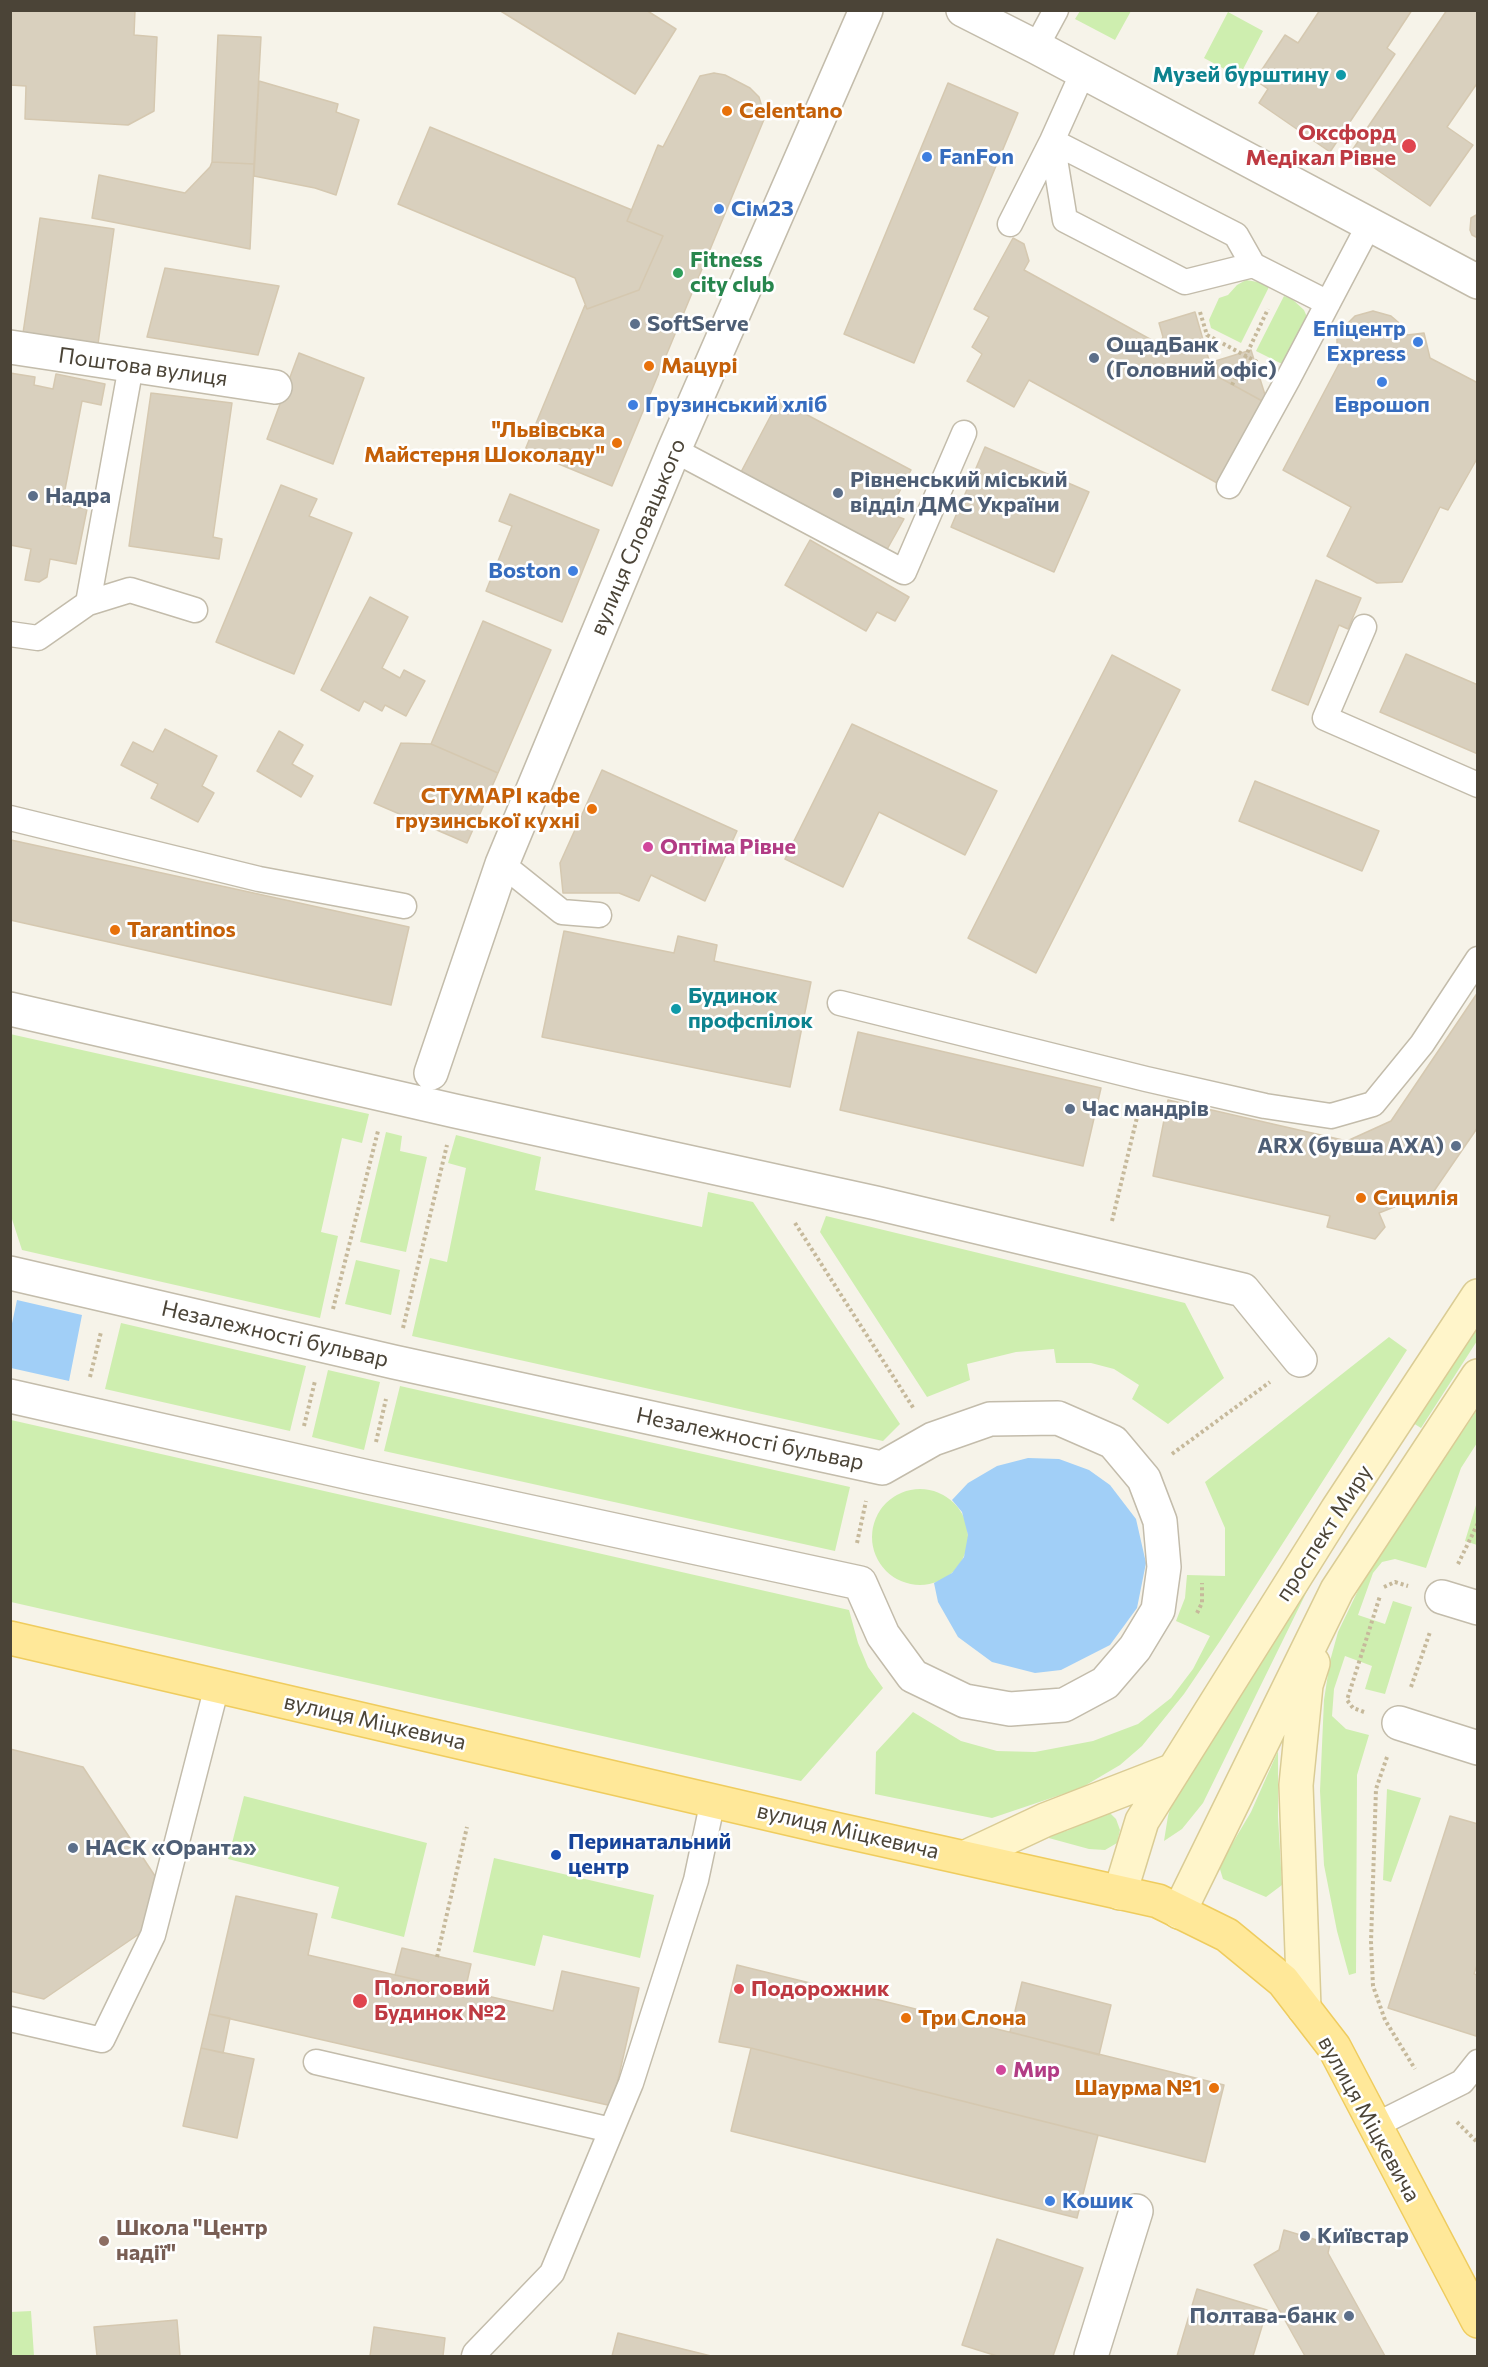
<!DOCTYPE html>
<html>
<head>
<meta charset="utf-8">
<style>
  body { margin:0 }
  #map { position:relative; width:1488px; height:2367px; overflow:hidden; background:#f6f3e9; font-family:Commissioner,sans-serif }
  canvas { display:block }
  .frame { position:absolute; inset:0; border:12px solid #4b4437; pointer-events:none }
</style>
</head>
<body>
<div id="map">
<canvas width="1488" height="2367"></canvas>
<div class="frame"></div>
</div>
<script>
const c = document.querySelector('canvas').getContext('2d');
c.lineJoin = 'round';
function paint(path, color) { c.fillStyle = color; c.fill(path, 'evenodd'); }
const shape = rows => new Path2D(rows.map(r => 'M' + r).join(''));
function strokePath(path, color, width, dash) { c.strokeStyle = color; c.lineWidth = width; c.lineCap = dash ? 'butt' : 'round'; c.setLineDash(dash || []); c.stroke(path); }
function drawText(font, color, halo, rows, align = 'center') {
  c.font = font + ' Commissioner,sans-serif'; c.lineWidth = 5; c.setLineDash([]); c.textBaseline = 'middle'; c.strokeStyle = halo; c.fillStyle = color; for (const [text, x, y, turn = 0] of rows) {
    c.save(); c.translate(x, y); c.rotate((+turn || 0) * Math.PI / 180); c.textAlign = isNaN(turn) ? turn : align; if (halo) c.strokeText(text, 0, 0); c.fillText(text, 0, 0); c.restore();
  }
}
paint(shape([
  [1080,11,1080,10,1131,11,1115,40,1075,19],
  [1228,12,1263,31,1239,77,1204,58],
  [1246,280,1258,282,1269,287,1241,343,1211,328,1209,320,1219,298,1228,295,1237,285],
  [1284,296,1292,299,1304,310,1307,317,1304,328,1284,365,1256,351],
  [10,1034,369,1114,362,1143,342,1138,321,1232,338,1236,320,1318,22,1250,11,1216],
  [386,1132,402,1136,400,1151,427,1157,406,1252,360,1242],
  [456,1135,541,1157,535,1190,702,1227,708,1192,753,1202,900,1424,883,1441,412,1336,430,1258,447,1262,466,1168,448,1163],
  [826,1216,1185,1303,1224,1378,1168,1424,1132,1399,1139,1385,1114,1369,1091,1363,1056,1363,1054,1349,1016,1352,967,1364,970,1380,927,1397,820,1232],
  [356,1260,400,1270,391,1315,345,1304],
  [121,1323,306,1366,290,1431,105,1389],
  [1477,1323,1477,1341,1421,1428,1413,1423],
  [1389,1337,1407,1350,1220,1641,1184,1694,1142,1746,1120,1765,1081,1788,992,1818,875,1794,876,1752,913,1712,961,1741,997,1751,1035,1752,1093,1741,1138,1724,1171,1698,1193,1669,1210,1636,1176,1621,1185,1598,1187,1575,1225,1576,1225,1528,1205,1482],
  [328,1370,380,1382,364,1450,312,1437],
  [400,1386,850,1487,835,1551,384,1451],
  [1477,1410,1477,1443,1461,1468,1426,1568,1395,1559,1382,1562,1373,1573,1358,1615,1385,1624,1393,1601,1412,1607,1385,1694,1365,1689,1372,1666,1345,1656,1334,1689,1332,1716,1346,1729,1369,1735,1357,1775,1356,1973,1349,1975,1337,1931,1324,1865,1320,1791,1324,1700,1330,1661,1338,1632,1365,1576],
  [11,1420,849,1610,858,1643,868,1667,883,1688,801,1781,11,1602],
  '872 1537a48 48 0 1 1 96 0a48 48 0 1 1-96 0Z',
  [1477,1502,1477,1545,1465,1541],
  [1310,1585,1203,1803,1182,1829,1164,1841,1168,1816,1175,1792],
  [1278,1751,1278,1817,1282,1885,1266,1897,1223,1879,1219,1866,1251,1812],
  [1387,1789,1421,1798,1391,1882,1383,1880],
  [244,1796,427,1843,404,1937,331,1918,339,1887,228,1859],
  [1109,1812,1116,1819,1120,1830,1117,1843,1105,1850,1089,1849,1045,1837,1069,1830,1098,1815],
  [494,1858,654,1895,640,1958,543,1935,535,1966,473,1952],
  [31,2311,34,2356,11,2356,11,2312]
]), '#ceeeaf');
paint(shape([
  [17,1300,82,1315,69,1381,11,1368,11,1328],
  [1028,1458,1059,1459,1089,1470,1110,1485,1136,1519,1146,1563,1137,1608,1110,1645,1061,1670,1035,1673,992,1662,958,1637,938,1602,934,1583,952,1573,964,1557,968,1535,962,1512,952,1500,968,1483,997,1466]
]), '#a1cff7');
const building = shape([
  [10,10,135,10,134,35,157,37,154,111,128,125,25,119,26,86,10,85,10,10],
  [499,10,646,10,676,29,635,94,499,10],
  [1320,10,1412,10,1387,48,1395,54,1330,152,1259,103,1268,89,1255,80,1285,35,1298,43,1320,10],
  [1447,10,1478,10,1478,82,1447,127,1473,145,1430,206,1351,152,1447,10],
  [218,35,261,37,254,164,212,162,218,35],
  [714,73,725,75,750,88,759,97,765,117,612,486,525,450,585,305,587,309,639,290,663,236,627,221,658,145,663,147,700,76,714,73],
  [259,81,338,104,336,112,359,120,336,195,315,188,254,176,259,81],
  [948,83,1018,113,914,363,844,334,948,83],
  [430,127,632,210,627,221,663,236,639,290,587,309,575,278,398,204,430,127],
  [212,162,254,164,250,249,92,218,99,175,185,193,210,167,212,162],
  [1478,214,1478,238,1472,235,1470,230,1471,218,1478,214],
  [40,218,114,229,98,344,23,333,40,218],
  [1013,238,1024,244,1029,261,1024,270,1159,344,1163,337,1159,323,1195,312,1213,374,1264,402,1219,484,1029,380,1014,407,967,381,982,354,972,347,989,317,974,309,1013,238],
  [165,268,279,286,258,355,147,337,165,268],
  [1373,311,1391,316,1398,322,1407,335,1424,333,1430,358,1478,383,1478,457,1448,510,1440,507,1402,582,1377,583,1327,556,1351,507,1283,470,1340,362,1337,348,1337,339,1341,330,1355,316,1373,311],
  [1251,350,1266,398,1264,402,1213,374,1209,363,1251,350],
  [299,353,364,378,333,464,267,439,299,353],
  [10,373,35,377,34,385,53,389,56,374,105,384,101,405,82,401,62,505,87,509,76,564,50,559,47,577,39,582,25,580,31,549,10,545,10,373],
  [151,393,232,403,213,537,222,539,219,559,129,546,151,393],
  [779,400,911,470,888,513,904,519,885,553,741,472,779,400],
  [985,447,1089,492,1054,572,951,527,985,447],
  [281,485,317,499,309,516,352,533,294,674,216,642,281,485],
  [510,494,599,530,562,622,486,591,512,526,499,521,510,494],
  [810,540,909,597,895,621,877,612,866,631,785,585,810,540],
  [1316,580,1361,598,1348,629,1339,625,1308,705,1272,690,1316,580],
  [370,597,408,617,382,668,400,678,404,670,425,681,406,716,385,705,382,711,364,701,359,711,321,690,370,597],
  [483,621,551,650,498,773,431,744,483,621],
  [1406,654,1478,685,1478,754,1380,712,1406,654],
  [1112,655,1180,690,1036,973,968,938,1112,655],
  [852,724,997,791,965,855,879,812,843,887,785,859,852,724],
  [165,729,217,756,202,786,214,793,198,822,151,798,158,784,121,765,133,742,153,752,165,729],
  [279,731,303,745,292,764,313,776,301,797,257,771,279,731],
  [401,743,431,744,498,773,467,843,374,803,401,743],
  [602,770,737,831,705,901,651,875,639,901,619,893,563,893,560,863,602,770],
  [1255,781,1379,831,1362,871,1239,821,1255,781],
  [11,840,409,927,391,1005,10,920,11,840],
  [564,931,674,953,678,936,717,945,714,961,811,982,790,1087,542,1037,564,931],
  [1478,992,1478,1127,1434,1191,1379,1213,1385,1227,1375,1239,1327,1227,1330,1216,1153,1176,1168,1100,1347,1141,1391,1121,1478,992],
  [858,1032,1101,1088,1083,1166,840,1110,858,1032],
  [10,1749,83,1767,155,1876,142,1932,44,1999,10,1991,10,1749],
  [1450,1816,1478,1824,1478,1962,1474,1974,1478,1975,1478,2030,1476,2036,1388,2008,1450,1816],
  [236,1896,317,1914,308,1955,553,2011,562,1971,639,1988,612,2106,209,2014,236,1896],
  [402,1948,471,1964,465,1991,395,1975,402,1948],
  [737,1965,1224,2085,1205,2162,751,2048,719,2042,737,1965],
  [1022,1982,1111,2005,1099,2055,1010,2032,1022,1982],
  [209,2014,230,2018,223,2053,201,2048,209,2014],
  [201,2048,254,2059,237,2138,183,2126,201,2048],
  [751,2048,1098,2135,1077,2218,731,2131,751,2048],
  [1284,2230,1330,2244,1328,2253,1385,2356,1305,2356,1254,2265,1279,2250,1284,2230],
  [997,2239,1083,2268,1053,2356,997,2356,962,2345,997,2239],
  [1197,2289,1267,2310,1253,2356,1177,2356,1197,2289],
  [177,2320,180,2356,97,2356,94,2327,177,2320],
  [374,2327,445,2338,443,2356,370,2356,374,2327],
  [618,2333,711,2356,612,2356,618,2333]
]);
paint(building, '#d9d0be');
strokePath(building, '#d5c8b0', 1.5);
const lane = shape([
  [1036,47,1056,10],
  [1052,141,1236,235,1253,265,1328,303],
  [1052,141,1065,220,1185,282,1253,265],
  [1010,224,1052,141,1083,72],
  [674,450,904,572,964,433],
  [1229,486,1288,379,1370,223],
  [88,603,131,366],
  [1364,627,1325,718,1478,785],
  [10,634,38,638,88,603,130,590,195,610],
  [10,818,259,879,404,906],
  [502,864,562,912,599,915],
  [840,1003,1146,1079,1265,1106,1331,1116,1373,1104,1422,1044,1478,959],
  [10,2019,102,2040,153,1935,217,1686],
  [316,2062,611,2130],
  [1374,2126,1462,2082,1478,2062],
  [474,2356,475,2353,552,2273,631,2083,696,1880,713,1800]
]);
const street = shape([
  [963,10,1036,47,1478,282],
  [10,347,275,387],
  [10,1009,455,1111,876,1203,1243,1290,1300,1360],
  [431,1073,502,864,674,450,866,10],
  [10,1273,394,1362,882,1468,933,1439,990,1419,1058,1418,1113,1442,1144,1479,1160,1521,1164,1567,1158,1610,1135,1648,1105,1683,1064,1705,1010,1709,965,1701,913,1676,883,1635,860,1583,368,1477,10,1396],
  [1442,1597,1478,1608],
  [1399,1723,1478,1748],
  [1091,2356,1136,2211]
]);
const secondary = shape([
  [966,1857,1045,1820,1174,1770],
  [1120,1893,1142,1821,1337,1510,1478,1296],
  [1179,1912,1337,1590,1478,1376],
  [1304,2008,1296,1785,1306,1685,1313,1663]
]);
const primary = shape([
  [10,1638,830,1828,1158,1901,1227,1935,1283,1981,1334,2047,1478,2321]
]);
strokePath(lane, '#c3bcab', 27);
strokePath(street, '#c3bcab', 36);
strokePath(secondary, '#dacc95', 36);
strokePath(primary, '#efcc5e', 36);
strokePath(shape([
  [1200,312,1207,335,1259,363],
  [1232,385,1268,309],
  [1112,1221,1139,1109],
  [795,1223,914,1409],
  [333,1309,378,1131],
  [403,1328,447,1145],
  [90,1377,101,1332],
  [304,1426,315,1381],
  [376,1442,386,1399],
  [1172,1454,1270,1382],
  [857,1543,866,1501],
  [1458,1564,1478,1523],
  [1384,1587,1395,1582,1408,1586],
  [1197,1613,1202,1603,1202,1583],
  [1411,1687,1430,1632],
  [1364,1712,1353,1708,1347,1700,1380,1596],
  [1387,1757,1376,1789,1371,1942,1373,1986,1385,2020,1415,2069],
  [437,1957,467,1827],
  [1457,2122,1478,2143]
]), '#c6b99b', 4, [3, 3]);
strokePath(lane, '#fff', 24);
strokePath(street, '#fff', 33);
strokePath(secondary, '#fff5ca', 33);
strokePath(primary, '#ffe899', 33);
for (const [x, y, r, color] of [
  [1341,75,6,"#0f9aa8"],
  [727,111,6,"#e8710a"],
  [1409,146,8,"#e0444e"],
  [927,157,6,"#3f7fe0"],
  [719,209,6,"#3f7fe0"],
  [678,273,6,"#2e9e5b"],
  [635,324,6,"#5c6f8a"],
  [1418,342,6,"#3f7fe0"],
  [1094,358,6,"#5c6f8a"],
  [649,366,6,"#e8710a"],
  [1382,382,6,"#3f7fe0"],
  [633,405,6,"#3f7fe0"],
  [617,443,6,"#e8710a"],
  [838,493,6,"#5c6f8a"],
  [33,496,6,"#5c6f8a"],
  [573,571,6,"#3f7fe0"],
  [592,809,6,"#e8710a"],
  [648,847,6,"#d1479c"],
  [115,930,6,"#e8710a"],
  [676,1009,6,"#0f9aa8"],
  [1070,1109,6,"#5c6f8a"],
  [1456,1146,6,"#5c6f8a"],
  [1361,1198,6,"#e8710a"],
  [73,1848,6,"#5c6f8a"],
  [556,1855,6,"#1a4fb4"],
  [739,1989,6,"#e0444e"],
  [360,2001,8,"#e0444e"],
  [906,2018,6,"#e8710a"],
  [1001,2070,6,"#d1479c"],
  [1214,2088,6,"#e8710a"],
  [1050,2201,6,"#3f7fe0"],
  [1305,2236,6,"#5c6f8a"],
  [104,2241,6,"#8d6e63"],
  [1349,2316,6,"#5c6f8a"]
]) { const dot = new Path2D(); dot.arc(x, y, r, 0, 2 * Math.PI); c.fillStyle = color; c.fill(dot); strokePath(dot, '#fff', 2); }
drawText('bold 22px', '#0d838f', '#fff', [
  ["Музей бурштину",1329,75],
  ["Будинок",688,996,"left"],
  ["профспілок",688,1021,"left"]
], 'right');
drawText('bold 22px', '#c56008', '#fff', [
  ["Celentano",739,111],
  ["Мацурі",661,366],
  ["\"Львівська",605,430,"right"],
  ["Майстерня Шоколаду\"",605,455,"right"],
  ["СТУМАРІ кафе",580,796,"right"],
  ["грузинської кухні",580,821,"right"],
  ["Tarantinos",127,930],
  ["Сицилія",1373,1198],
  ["Три Слона",918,2018],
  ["Шаурма №1",1202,2088,"right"]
], 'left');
drawText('bold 22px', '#be3a42', '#fff', [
  ["Оксфорд",1396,133,"right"],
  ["Медікал Рівне",1396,158,"right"],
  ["Пологовий",374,1988],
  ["Будинок №2",374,2013],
  ["Подорожник",751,1989]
], 'left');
drawText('bold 22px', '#366cbe', '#fff', [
  ["FanFon",939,157],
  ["Сім23",731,209],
  ["Епіцентр",1406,329,"right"],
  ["Express",1406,354,"right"],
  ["Грузинський хліб",645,405],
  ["Еврошоп",1382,405,"center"],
  ["Boston",561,571,"right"],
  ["Кошик",1062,2201]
], 'left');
drawText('bold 22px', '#27864d', '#fff', [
  ["Fitness",690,260],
  ["city club",690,285]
], 'left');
drawText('bold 22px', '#4e5e75', '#fff', [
  ["SoftServe",647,324],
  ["ОщадБанк",1106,345],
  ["(Головний офіс)",1106,370],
  ["Рівненський міський",850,480],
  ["відділ ДМС України",850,505],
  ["Надра",45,496],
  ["Час мандрів",1082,1109],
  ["ARX (бувша AXA)",1444,1146,"right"],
  ["НАСК «Оранта»",85,1848],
  ["Київстар",1317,2236],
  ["Полтава-банк",1337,2316,"right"]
], 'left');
drawText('22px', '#4b4437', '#fff', [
  ["Поштова вулиця",143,367,8],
  ["вулиця Словацького",638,537,-67],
  ["Незалежності бульвар",275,1334,13],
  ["Незалежності бульвар",750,1439,12],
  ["проспект Миру",1324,1533,-57],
  ["вулиця Міцкевича",375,1722,13],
  ["вулиця Міцкевича",848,1831,13],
  ["вулиця Міцкевича",1369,2119,61]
]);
drawText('bold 22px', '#b23c85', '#fff', [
  ["Оптіма Рівне",660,847],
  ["Мир",1013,2070]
], 'left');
drawText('bold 22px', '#164399', '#fff', [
  ["Перинатальний",568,1842],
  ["центр",568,1867]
], 'left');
drawText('bold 22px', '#785e54', '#fff', [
  ["Школа \"Центр",116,2228],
  ["надії\"",116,2253]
], 'left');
</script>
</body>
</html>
